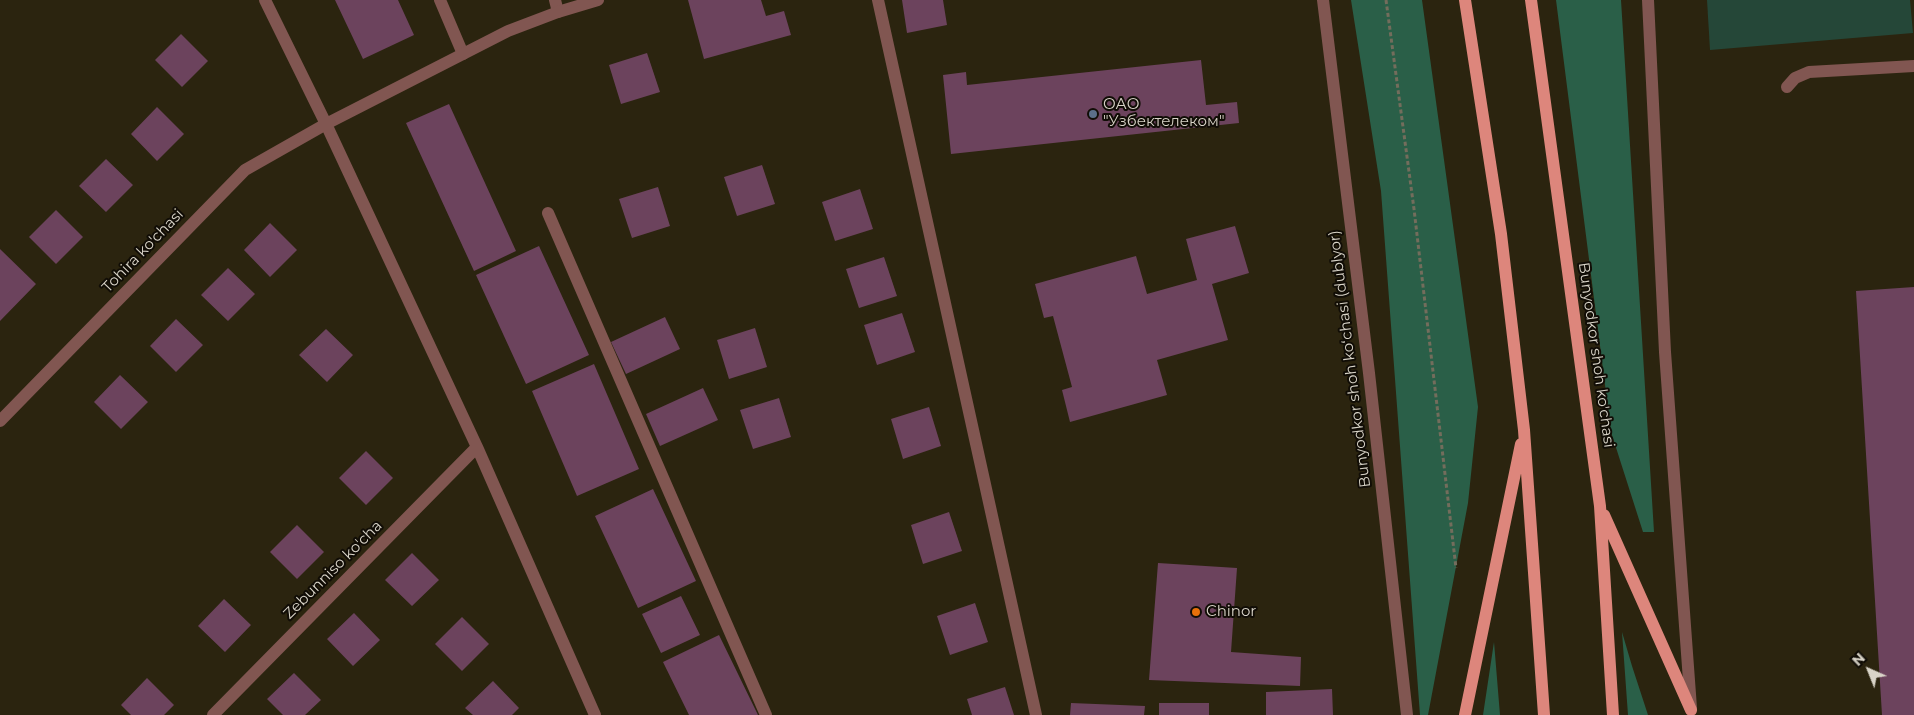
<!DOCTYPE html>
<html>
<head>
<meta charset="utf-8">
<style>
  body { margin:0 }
  #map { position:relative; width:1914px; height:715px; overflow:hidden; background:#2b240f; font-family:Montserrat,sans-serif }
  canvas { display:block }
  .north { position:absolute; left:1844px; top:645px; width:50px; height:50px; -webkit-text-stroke:4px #110d06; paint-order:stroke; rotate:316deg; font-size:14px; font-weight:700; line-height:20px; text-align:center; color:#d9d4c8 }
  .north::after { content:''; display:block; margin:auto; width:18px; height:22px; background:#d9d4c8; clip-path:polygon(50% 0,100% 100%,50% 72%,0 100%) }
</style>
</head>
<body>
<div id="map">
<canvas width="1914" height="715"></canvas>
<div class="north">N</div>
</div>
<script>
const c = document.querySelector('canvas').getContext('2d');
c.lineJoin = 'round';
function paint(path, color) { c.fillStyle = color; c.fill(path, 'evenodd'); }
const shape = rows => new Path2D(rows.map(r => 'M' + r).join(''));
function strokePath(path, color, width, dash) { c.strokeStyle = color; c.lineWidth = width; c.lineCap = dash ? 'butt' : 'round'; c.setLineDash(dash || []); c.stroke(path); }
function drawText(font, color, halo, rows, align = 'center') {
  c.font = font + ' Montserrat,sans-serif'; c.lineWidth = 4; c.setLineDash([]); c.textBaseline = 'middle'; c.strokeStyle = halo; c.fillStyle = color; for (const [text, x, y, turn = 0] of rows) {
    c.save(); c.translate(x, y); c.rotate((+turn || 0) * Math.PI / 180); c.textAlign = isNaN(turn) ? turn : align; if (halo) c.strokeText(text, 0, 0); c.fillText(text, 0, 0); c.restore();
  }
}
paint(shape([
  [1707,0,1910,0,1913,33,1710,50]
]), '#254738');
paint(shape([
  [1351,0,1422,0,1478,407,1468,503,1428,715,1420,715,1381,191],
  [1556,0,1621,0,1654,532,1643,532,1611,432],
  [1622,632,1632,666,1648,715,1628,715],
  [1494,642,1500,715,1483,715]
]), '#2a5f48');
paint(shape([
  [335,0,398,0,414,35,363,59],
  [688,0,761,0,766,16,784,11,791,35,704,59],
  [902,0,943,0,947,25,907,33],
  [181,34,208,61,182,87,155,60],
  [647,53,660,92,621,104,609,65],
  [1201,60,1206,105,1237,102,1239,123,951,154,943,75,966,72,967,85],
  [449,104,516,251,474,271,406,123],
  [157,107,184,134,157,161,131,134],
  [106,159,133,185,106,212,79,186],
  [762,165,775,204,737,216,724,177],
  [658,187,670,226,632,238,619,199],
  [860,189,873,229,835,241,822,202],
  [56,210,83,237,56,264,29,237],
  [270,223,297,250,270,277,244,250],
  [1235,226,1249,273,1212,284,1228,340,1157,360,1167,395,1070,422,1062,390,1072,387,1053,316,1044,318,1035,284,1136,256,1147,294,1197,280,1186,239],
  [539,246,589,355,526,384,476,275],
  [0,249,36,284,0,321],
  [884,257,897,296,859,308,846,269],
  [228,268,255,294,228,321,201,295],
  [1914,287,1914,715,1882,715,1856,291],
  [902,313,915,352,877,365,864,325],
  [665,317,680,349,626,374,611,342],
  [176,319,203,345,176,372,150,346],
  [755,328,767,367,729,379,717,340],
  [326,329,353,355,327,382,299,355],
  [594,364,639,469,577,496,532,391],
  [120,375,148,402,121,429,94,402],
  [703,388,718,420,660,446,646,414],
  [779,398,791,437,753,449,740,410],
  [929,407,941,446,903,459,891,419],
  [366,451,393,478,366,505,339,478],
  [653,489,696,581,638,608,595,516],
  [949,512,962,551,923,564,911,525],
  [297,525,324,552,297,579,270,552],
  [412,553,439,580,412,606,385,580],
  [1158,563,1237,568,1231,652,1301,657,1300,686,1149,680],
  [681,596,700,635,661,653,642,614],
  [224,599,251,625,225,652,198,626],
  [975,603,988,642,950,655,937,616],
  [354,613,380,640,353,666,327,639],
  [462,617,489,644,462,671,435,644],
  [719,635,758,715,689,715,663,662],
  [294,673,321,700,305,715,283,715,267,699],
  [147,678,174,705,164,715,131,715,121,705],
  [493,681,519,708,512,715,473,715,465,708],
  [1005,687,1014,715,972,715,967,699],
  [1332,689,1333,715,1266,715,1266,692],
  [1071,703,1145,706,1144,715,1070,715],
  [1159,703,1209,703,1209,715,1159,715]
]), '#6c435d');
strokePath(shape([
  [1386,0,1414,209,1456,568]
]), '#736d5c', 3, [4, 2.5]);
strokePath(shape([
  [440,0,463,54],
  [555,0,558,12],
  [878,0,1036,715],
  [1787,87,1795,78,1809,72,1914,66],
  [548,213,766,715]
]), '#815651', 12);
strokePath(shape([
  [265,0,326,124,477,447,595,715],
  [0,421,245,170,326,124,508,31,558,12,598,0],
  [213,715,477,447]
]), '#815651', 12);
strokePath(shape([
  [1323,0,1369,373,1407,715],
  [1648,0,1665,352,1691,708]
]), '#815651', 12);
strokePath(shape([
  [1465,0,1501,234,1524,430,1544,715],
  [1531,0,1600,506,1613,715],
  [1604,515,1691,710],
  [1465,715,1521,444]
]), '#dd867c', 12);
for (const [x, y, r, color] of [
  [1093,114,5,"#5c6f8a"],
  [1196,612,5,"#e8710a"]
]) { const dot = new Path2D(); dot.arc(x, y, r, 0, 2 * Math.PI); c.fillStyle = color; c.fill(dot); strokePath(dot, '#110d06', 2); }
drawText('15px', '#d9d4c8', '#110d06', [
  ["ОАО",1103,105],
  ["\"Узбектелеком\"",1103,122],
  ["Chinor",1206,612]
], 'left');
drawText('15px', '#d9d4c8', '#110d06', [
  ["Tohira ko'chasi",143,251,-46],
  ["Bunyodkor shoh ko'chasi",1596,355,82],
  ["Bunyodkor shoh koʻchasi (dublyor)",1350,359,-97],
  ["Zebunniso ko'cha",333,570,-45]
]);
</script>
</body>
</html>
